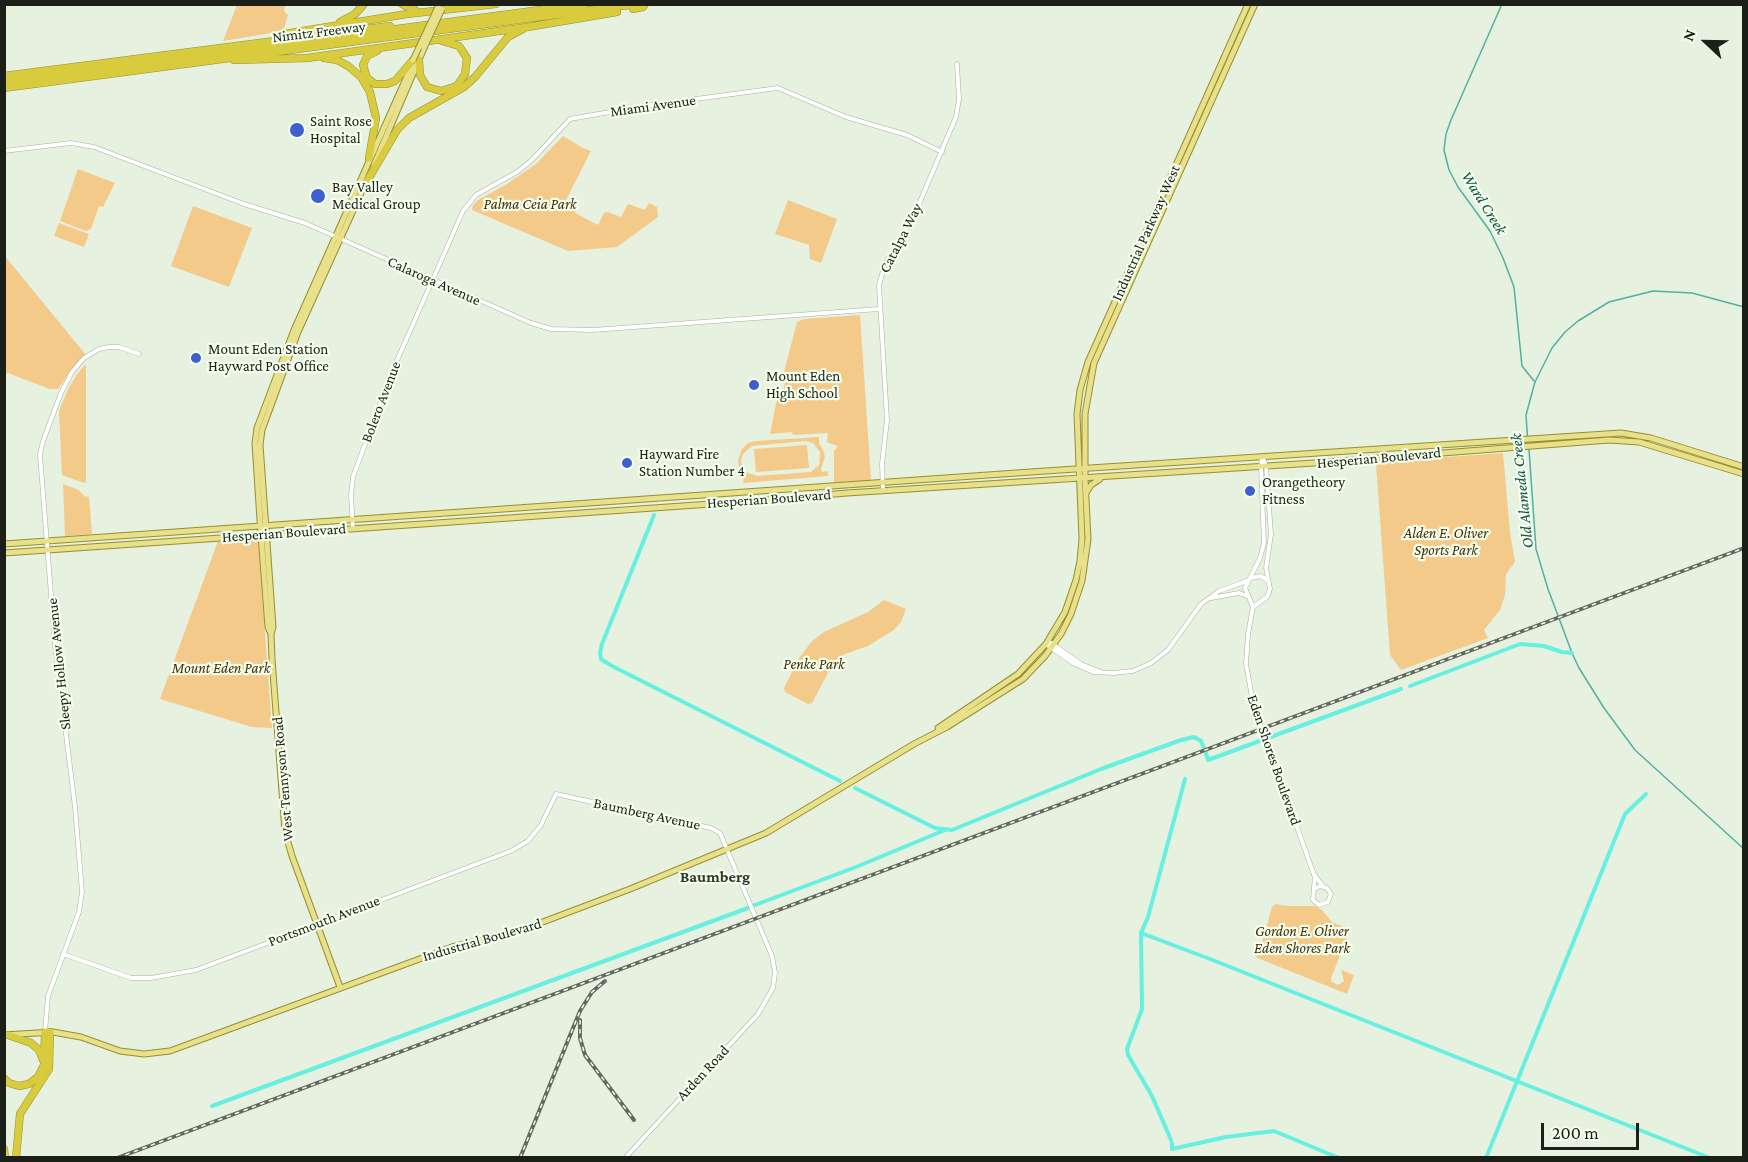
<!DOCTYPE html>
<html>
<head>
<meta charset="utf-8">
<style>
  body { margin:0 }
  #map { position:relative; width:1748px; height:1162px; overflow:hidden; background:#e6f1df; font-family:"Crimson Pro",serif }
  canvas { display:block }
  .frame { position:absolute; inset:0; border:6px solid #1b1f18; pointer-events:none }
  .north { position:absolute; left:1676px; top:12px; width:60px; height:60px; -webkit-text-stroke:4px #f4feec; paint-order:stroke; rotate:292deg; font-size:16px; font-weight:700; line-height:24px; text-align:center; color:#1b1f18 }
  .north::after { content:''; display:block; margin:auto; width:21px; height:27px; background:#1b1f18; clip-path:polygon(50% 0,100% 100%,50% 72%,0 100%) }
  .scale { position:absolute; left:1541px; top:1123px; width:98px; height:27px; box-sizing:border-box; border:3px solid #1b1f18; border-top:0; padding-left:8px; font-size:18px; line-height:21px; white-space:nowrap; color:#1b1f18; -webkit-text-stroke:4px #f4feec; paint-order:stroke }
</style>
</head>
<body>
<div id="map">
<canvas width="1748" height="1162"></canvas>
<div class="frame"></div>
<div class="north">N</div>
<div class="scale">200 m</div>
</div>
<script>
const c = document.querySelector('canvas').getContext('2d');
c.lineJoin = 'round';
function paint(path, color) { c.fillStyle = color; c.fill(path, 'evenodd'); }
const shape = rows => new Path2D(rows.map(r => 'M' + r).join(''));
function strokePath(path, color, width, dash) { c.strokeStyle = color; c.lineWidth = width; c.lineCap = dash ? 'butt' : 'round'; c.setLineDash(dash || []); c.stroke(path); }
function drawText(font, color, halo, rows, align = 'center') {
  c.font = font + ' "Crimson Pro",serif'; c.lineWidth = 4.5; c.setLineDash([]); c.textBaseline = 'middle'; c.strokeStyle = halo; c.fillStyle = color; for (const [text, x, y, turn = 0] of rows) {
    c.save(); c.translate(x, y); c.rotate((+turn || 0) * Math.PI / 180); c.textAlign = isNaN(turn) ? turn : align; if (halo) c.strokeText(text, 0, 0); c.fillText(text, 0, 0); c.restore();
  }
}
paint(shape([
  [237,5,285,5,284,11,288,15,283,31,223,41],
  [563,136,583,148,591,151,565,202,577,214,598,225,604,213,607,212,621,217,628,204,645,210,649,203,657,207,658,217,617,247,568,251,472,210,473,205,478,200,507,184,536,164],
  [78,169,115,183,103,207,99,206,91,229,86,231,60,221],
  [788,200,837,219,821,263,810,259,809,245,775,234],
  [193,206,252,228,229,287,171,266],
  [59,223,89,234,84,247,54,236],
  [4,255,86,355,74,366,58,389,50,389,5,372],
  [860,315,871,480,834,483,834,450,836,449,837,446,827,442,828,433,793,435,792,432,770,434,777,399,780,399,787,378,789,376,809,381,809,377,784,372,797,322,804,319],
  [86,364,86,482,84,483,62,475,59,411,68,389,77,374],
  [819,437,819,443,823,450,825,457,821,469,822,472,828,471,828,476,743,483,744,474,739,468,738,460,742,449,748,443,756,441],
  [805,441,813,443,820,452,819,465,811,472,757,476,748,473,743,468,741,460,743,454,752,446],
  [807,445,809,468,756,472,754,449],
  [1503,453,1510,533,1515,562,1506,574,1505,595,1500,610,1484,630,1488,638,1401,670,1390,655,1376,464,1379,462],
  [63,484,79,490,84,496,89,497,92,534,65,536],
  [258,538,263,606,272,728,252,727,160,699,218,541],
  [884,600,906,609,901,622,894,630,868,646,845,654,837,660,831,667,812,703,808,704,785,692,784,688,799,658,812,641,824,632,868,612],
  [1276,904,1288,906,1315,906,1322,910,1332,922,1348,929,1349,933,1331,978,1332,982,1338,985,1344,981,1341,970,1354,975,1347,994,1255,957,1259,954,1272,907]
]), '#f4ca8a');
strokePath(shape([
  [1502,4,1451,120,1446,134,1444,150,1449,170,1458,187,1490,231,1503,258,1514,287,1522,366,1534,381],
  [1528,444,1526,415,1535,382,1552,348,1565,332,1578,321,1609,302,1653,291,1692,293,1744,307],
  [1529,449,1536,549,1548,589,1572,653,1579,668,1604,708,1635,750,1744,849]
]), '#50b1a5', 1.5);
strokePath(shape([
  [654,515,602,644,600,653,601,659,612,666,840,781],
  [1410,686,1520,644,1544,646,1562,652,1572,653],
  [1206,753,1208,760,1401,689],
  [855,788,935,828,952,830,1101,769,1181,740,1194,737,1201,741,1204,748],
  [755,905,856,867,945,830],
  [1141,933,1202,956],
  [1205,957,1710,1158],
  [212,1106,748,908],
  [1171,1140,1152,1096,1128,1055,1127,1049,1142,1009,1141,933,1148,917,1185,779],
  [1172,1143,1172,1149,1226,1137,1274,1131,1339,1158],
  [1486,1158,1625,814,1646,794]
]), '#67efe1', 4);
const minor = shape([
  [4,151,71,143,94,147,244,204,305,223,531,323,551,329,593,330,879,309],
  [883,491,882,464,887,420,879,285,885,264,913,218,956,117,959,99,957,64],
  [353,529,351,495,353,477,391,374,463,211,476,195,517,172,532,160,570,119,644,106,778,88,846,117,907,135,942,152],
  [1251,578,1261,576,1268,581],
  [1211,598,1239,593,1247,596],
  [1253,607,1267,597,1270,589,1266,568,1271,534,1266,466,1263,458],
  [1048,641,1081,664,1101,672],
  [1046,644,1073,663,1093,672,1113,673,1133,671,1151,663,1168,650,1201,604,1219,591,1247,581],
  [1254,708,1246,664,1248,634,1253,607,1245,588,1260,558,1264,543,1261,467,1262,457],
  [1272,756,1314,875,1323,886],
  [1314,889,1320,886,1327,888,1331,894,1328,902,1319,905,1313,900,1315,875],
  [63,954,131,978,151,978,196,970,511,851,528,841,541,825,556,794,711,828,720,833,772,956,775,973,773,988,758,1014,625,1158],
  [45,1032,48,996,79,912,82,892,75,807,55,645,40,455,43,441,61,393,72,372,84,358,99,349,109,347,119,347,139,354]
]);
const major = shape([
  [374,165,424,48],
  [1086,493,1091,485,1100,479],
  [4,544,1045,471,1621,433,1651,438,1744,467],
  [4,553,740,502,847,493,1314,463,1609,440,1639,442,1744,474],
  [271,634,268,627,261,535,255,443,257,428,294,330,412,65],
  [938,728,1018,674,1046,644,1065,612,1076,580,1080,561,1082,539,1077,414,1080,390,1088,362,1248,4],
  [340,987,292,856,285,832,272,659,271,634,273,627,260,445,262,430,298,332,366,182],
  [4,1035,53,1032,81,1037,120,1051,144,1054,170,1051,452,947,519,931,630,889,766,833,914,744,947,727,1023,679,1045,656,1061,634,1071,614,1082,581,1088,539,1085,478,1085,414,1094,363,1255,4]
]);
const highway = shape([
  [402,4,415,10],
  [633,9,643,7,645,4],
  [340,22,355,14,364,4],
  [284,34,407,14,496,4],
  [377,51,367,56,363,65,367,78,375,84,387,84,395,81,413,60],
  [307,58,528,27,617,12],
  [324,58,337,60,348,66,361,77,370,92,376,118,369,158],
  [234,60,310,58],
  [419,60,420,75,427,87,441,91,457,86,465,74,467,58,459,46,442,41],
  [4,76,390,26],
  [4,81,585,4],
  [4,88,637,4],
  [366,183,397,130,409,118,464,87,475,77,508,37,523,29],
  [8,1035,31,1043,39,1050,43,1060],
  [4,1078,9,1083,19,1086,29,1084,38,1077,44,1065,45,1032],
  [4,1149,5,1158],
  [16,1158,20,1114,49,1069,50,1032]
]);
strokePath(minor, '#a7b1a0', 5);
strokePath(major, '#968f31', 7);
strokePath(highway, '#968f31', 8);
strokePath(minor, '#fff', 4);
strokePath(major, '#e8e08b', 5);
strokePath(highway, '#d8cc3e', 7);
const rail = shape([
  [580,1020,580,1038,585,1055,634,1120],
  [117,1158,1744,548],
  [520,1158,580,1011,592,992,605,981]
]);
strokePath(rail, '#63695e', 4);
strokePath(rail, '#f4feec', 1.5, [4.5]);
const minorBridge = shape([
  [1254,708,1272,756]
]);
const majorBridge = shape([
  [424,48,442,9],
  [413,60,438,7]
]);
strokePath(minorBridge, '#a7b1a0', 5, []);
strokePath(majorBridge, '#968f31', 7, []);
strokePath(minorBridge, '#fff', 4);
strokePath(majorBridge, '#e8e08b', 5);
for (const [x, y, r, color] of [
  [297,130,8,"#3f5fd1"],
  [318,196,8,"#3f5fd1"],
  [196,358,6,"#3f5fd1"],
  [754,385,6,"#3f5fd1"],
  [627,463,6,"#3f5fd1"],
  [1250,491,6,"#3f5fd1"]
]) { const dot = new Path2D(); dot.arc(x, y, r, 0, 2 * Math.PI); c.fillStyle = color; c.fill(dot); strokePath(dot, '#f4feec', 2); }
drawText('15px', '#1b1f18', '#f4feec', [
  ["Nimitz Freeway",319,32,-7],
  ["Miami Avenue",653,106,-8],
  ["Industrial Parkway West",1146,233,-66],
  ["Catalpa Way",901,238,-63],
  ["Calaroga Avenue",434,281,24],
  ["Bolero Avenue",381,402,-69],
  ["Hesperian Boulevard",1379,458,-5],
  ["Hesperian Boulevard",769,499,-4],
  ["Hesperian Boulevard",284,533,-4],
  ["Sleepy Hollow Avenue",59,664,-96],
  ["Eden Shores Boulevard",1274,760,71],
  ["West Tennyson Road",283,779,-95],
  ["Baumberg Avenue",647,814,12],
  ["Portsmouth Avenue",324,921,-21],
  ["Industrial Boulevard",482,940,-16],
  ["Arden Road",703,1073,-47]
]);
drawText('15px', '#1b1f18', '#f4feec', [
  ["Saint Rose",310,121],
  ["Hospital",310,138],
  ["Bay Valley",332,187],
  ["Medical Group",332,204],
  ["Mount Eden Station",208,349],
  ["Hayward Post Office",208,366],
  ["Mount Eden",766,376],
  ["High School",766,393],
  ["Hayward Fire",639,454],
  ["Station Number 4",639,471],
  ["Orangetheory",1262,482],
  ["Fitness",1262,499]
], 'left');
drawText('italic 15px', '#432e07', '#f4feec', [
  ["Palma Ceia Park",530,204],
  ["Alden E. Oliver",1446,533],
  ["Sports Park",1446,550],
  ["Penke Park",814,664],
  ["Mount Eden Park",221,668],
  ["Gordon E. Oliver",1302,931],
  ["Eden Shores Park",1302,948]
]);
drawText('italic 16px', '#14504b', '#f4feec', [
  ["Ward Creek",1484,203,58],
  ["Old Alameda Creek",1522,491,-96]
]);
drawText('bold 16px', '#31392b', '#f4feec', [
  ["Baumberg",715,877]
]);
</script>
</body>
</html>
